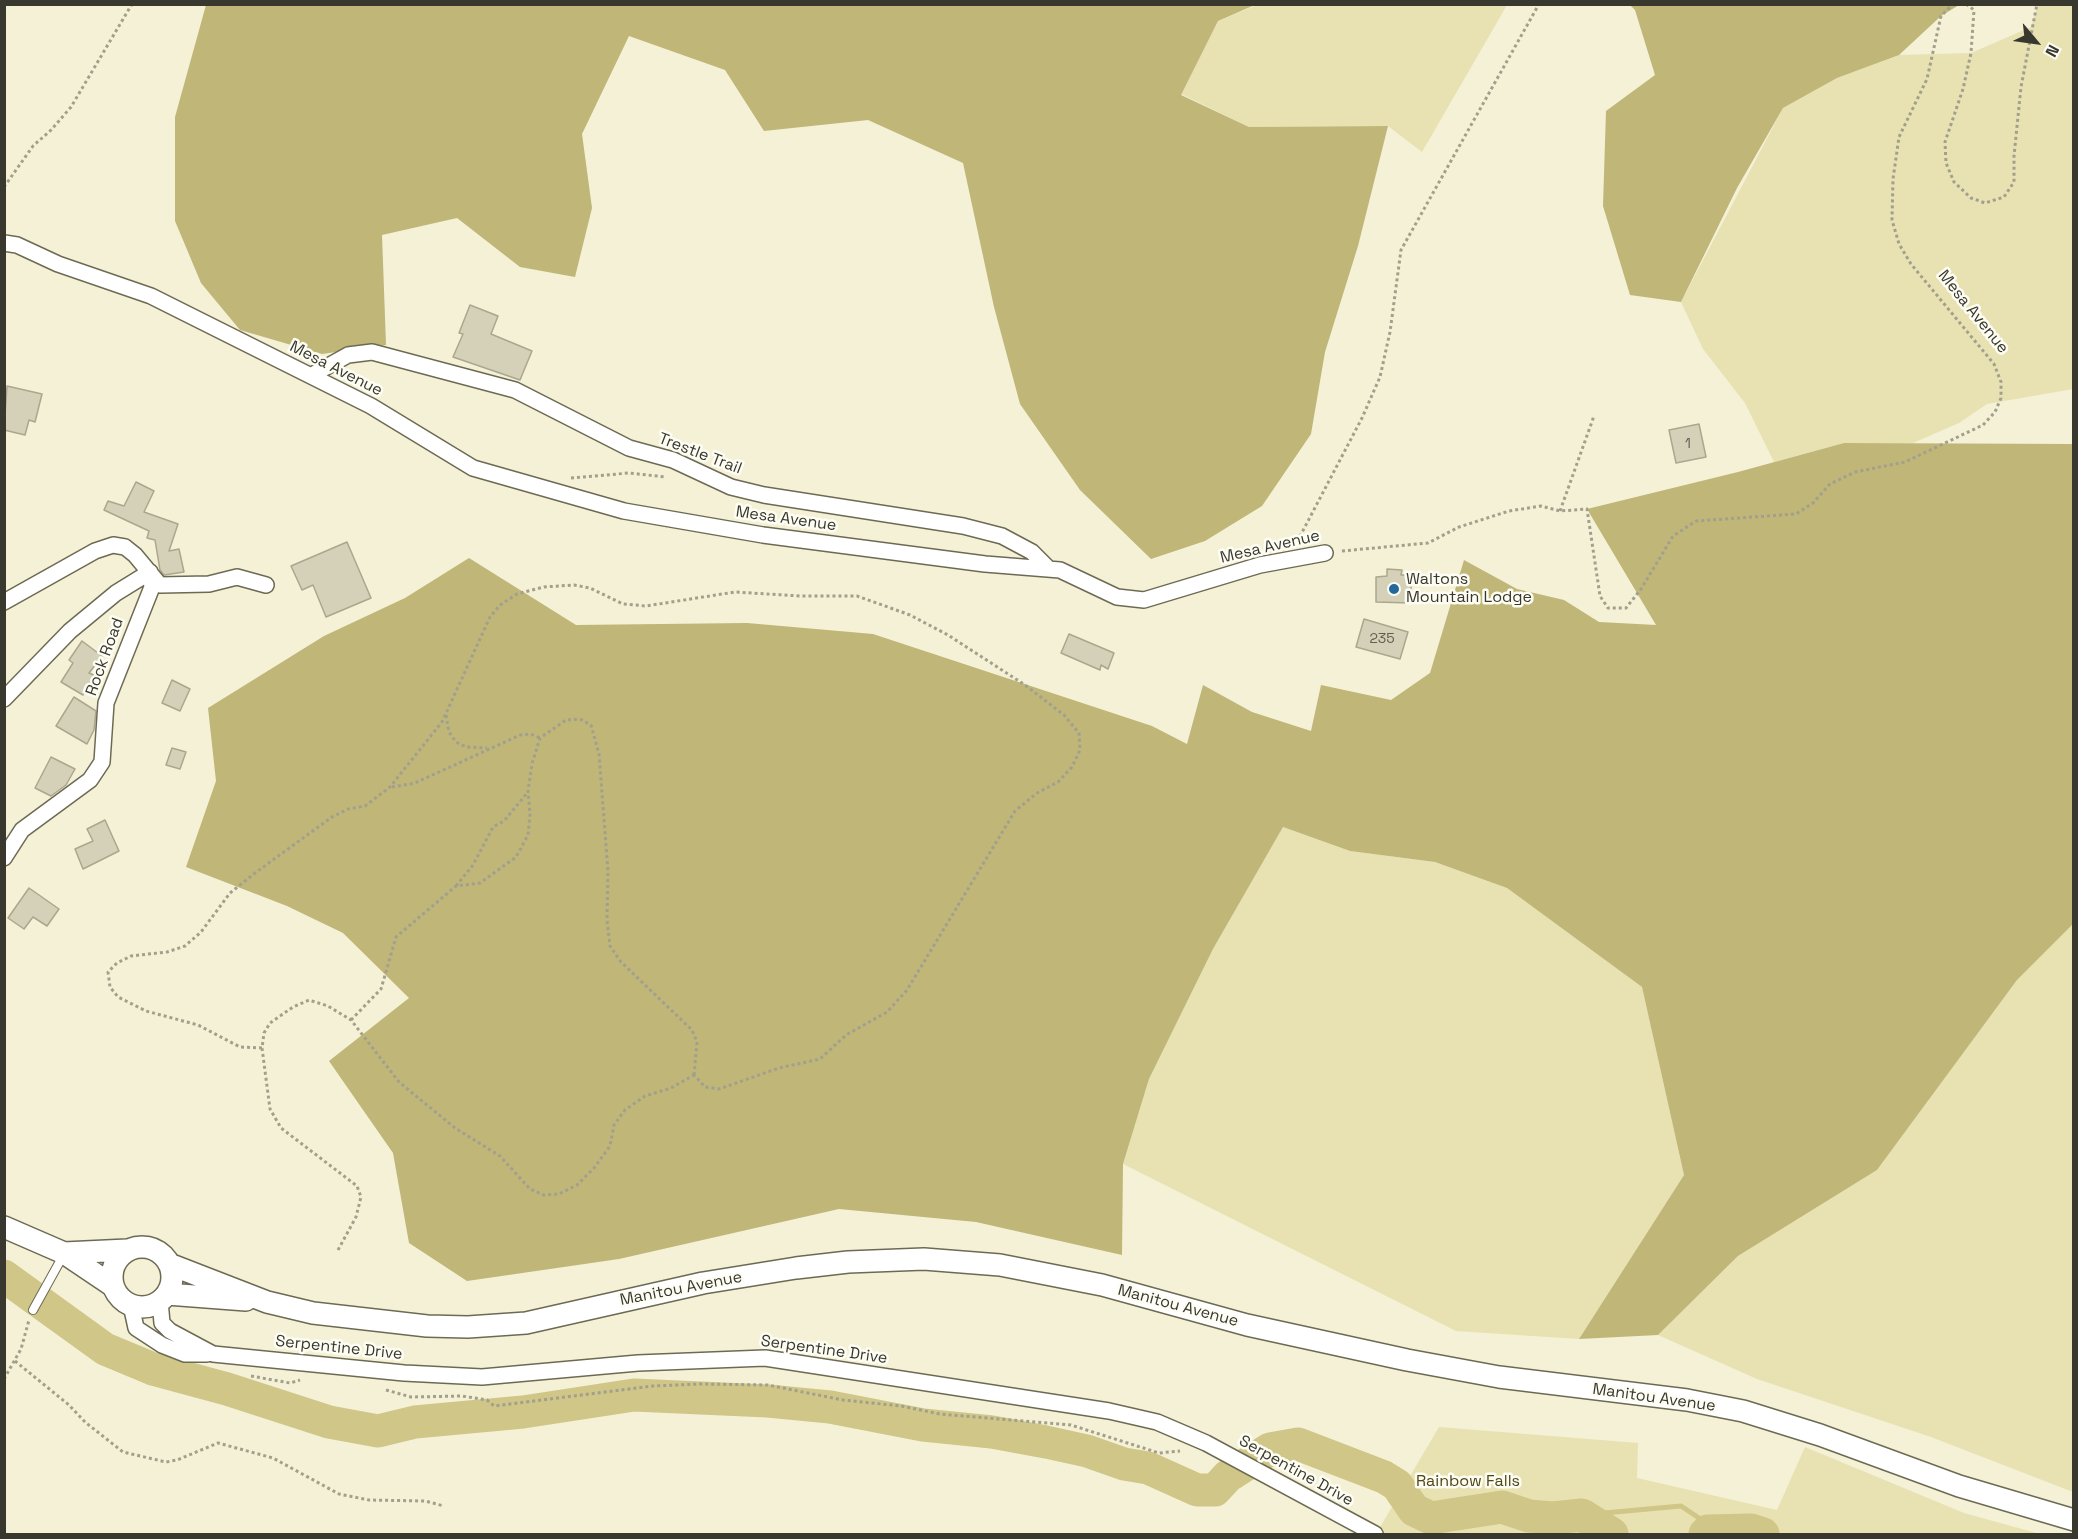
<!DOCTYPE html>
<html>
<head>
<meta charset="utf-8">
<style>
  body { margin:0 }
  #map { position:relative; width:2078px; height:1539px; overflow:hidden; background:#f4f1d6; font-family:"Space Grotesk",sans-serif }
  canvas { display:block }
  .frame { position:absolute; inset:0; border:6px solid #39382e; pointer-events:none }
  .north { position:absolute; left:2006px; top:12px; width:60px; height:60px; -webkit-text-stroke:4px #fefdf3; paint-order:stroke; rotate:119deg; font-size:16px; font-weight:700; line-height:24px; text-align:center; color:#39382e }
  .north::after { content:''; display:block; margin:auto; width:21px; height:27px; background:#39382e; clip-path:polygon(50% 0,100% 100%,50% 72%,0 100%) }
</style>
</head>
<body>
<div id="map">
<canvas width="2078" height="1539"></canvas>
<div class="frame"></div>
<div class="north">N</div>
</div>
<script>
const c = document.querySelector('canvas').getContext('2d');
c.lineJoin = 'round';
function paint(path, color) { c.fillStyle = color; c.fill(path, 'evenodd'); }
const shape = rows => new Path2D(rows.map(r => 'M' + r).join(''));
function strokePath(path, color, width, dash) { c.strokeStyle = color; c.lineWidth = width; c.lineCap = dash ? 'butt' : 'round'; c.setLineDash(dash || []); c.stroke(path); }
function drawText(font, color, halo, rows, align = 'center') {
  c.font = font + ' "Space Grotesk",sans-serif'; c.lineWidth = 5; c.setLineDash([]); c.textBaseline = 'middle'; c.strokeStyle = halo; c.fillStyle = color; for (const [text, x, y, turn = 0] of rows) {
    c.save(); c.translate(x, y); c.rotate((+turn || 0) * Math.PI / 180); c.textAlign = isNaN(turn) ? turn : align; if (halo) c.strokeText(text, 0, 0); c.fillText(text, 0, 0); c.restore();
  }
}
paint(shape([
  [1257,5,1507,5,1422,152,1388,126,1249,127,1181,94,1218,21],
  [2038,5,2073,5,2073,389,1987,404,1959,423,1913,443,1844,443,1774,462,1745,403,1703,349,1681,302,1783,108,1837,78,1899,55,1971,53,2031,27],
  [1283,827,1350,851,1435,862,1507,888,1642,987,1684,1175,1579,1339,1456,1331,1123,1164,1149,1079,1213,949],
  [2073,924,2073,1492,1931,1437,1757,1379,1658,1335,1738,1256,1877,1170,2017,980],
  [1439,1427,1638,1443,1637,1478,1777,1510,1805,1447,1964,1513,2040,1534,1376,1534]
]), '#e8e1b2');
paint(shape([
  [1257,4,1218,21,1181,95,1249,127,1388,126,1358,246,1325,352,1311,434,1262,506,1205,541,1151,559,1080,490,1020,404,994,307,963,163,868,120,764,131,725,70,629,36,582,134,592,208,575,277,520,267,457,218,382,235,386,345,322,354,240,330,201,283,175,221,175,117,206,5],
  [1630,5,1959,5,1941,16,1899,55,1837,78,1783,108,1737,188,1681,302,1630,295,1603,206,1606,111,1655,75,1635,10],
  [1844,443,2073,444,2073,924,2017,980,1877,1170,1738,1256,1658,1335,1579,1339,1684,1175,1642,987,1507,888,1435,862,1350,851,1283,827,1213,949,1149,1079,1123,1164,1122,1255,976,1222,839,1209,619,1259,467,1281,409,1243,393,1153,329,1061,409,998,343,933,287,906,186,867,216,781,208,708,324,636,405,598,469,558,576,625,747,623,873,634,1152,726,1187,744,1203,685,1252,712,1311,731,1321,685,1391,700,1430,673,1464,560,1517,589,1564,600,1599,622,1656,625,1587,509,1738,472]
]), '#bfb678');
strokePath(shape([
  [1582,1515,1681,1506,1699,1518,1708,1531]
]), '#cfc687', 5);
strokePath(shape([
  [4,1276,105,1349,153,1369,227,1389,329,1422,378,1431,415,1422,523,1412,634,1395,768,1401,830,1407,923,1425,992,1432,1046,1442,1087,1451,1124,1464,1148,1468,1197,1490,1215,1490,1228,1476,1270,1449,1298,1444,1384,1477,1397,1485,1414,1510,1431,1518,1502,1507,1529,1516,1553,1518,1582,1515,1612,1534],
  [1705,1534,1708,1531,1751,1530,1763,1534]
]), '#cfc687', 33);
const building = shape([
  [470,305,498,316,491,334,532,351,520,380,453,357,463,334,459,333,470,305],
  [7,386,42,394,35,422,29,420,25,435,4,430,7,386],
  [1699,424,1706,457,1676,463,1669,430,1699,424],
  [136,482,154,491,144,512,178,524,169,551,179,549,184,572,164,575,160,570,155,540,147,538,149,531,104,510,108,501,124,506,136,482],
  [347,542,371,598,326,617,313,585,302,590,291,566,347,542],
  [1387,569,1402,570,1401,575,1411,575,1411,603,1376,602,1376,577,1387,576,1387,569],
  [1364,619,1408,632,1400,659,1356,647,1364,619],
  [1069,634,1114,653,1108,669,1101,665,1100,670,1061,653,1069,634],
  [82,641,102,656,89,673,94,675,83,695,61,682,73,663,69,660,82,641],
  [172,680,190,689,180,711,162,703,172,680],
  [74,697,96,711,94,730,87,744,56,726,74,697],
  [172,748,186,752,180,769,166,765,172,748],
  [51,757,75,769,66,785,51,796,35,788,51,757],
  [105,820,119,851,83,869,75,849,93,841,87,829,105,820],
  [29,888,59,909,47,926,33,917,24,929,8,918,29,888]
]);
paint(building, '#d5d1b8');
strokePath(building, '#aaa78e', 1.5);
const lane = shape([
  [33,1310,64,1254]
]);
const street = shape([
  [4,243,17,245,58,264,151,296,371,406,473,468,624,511,763,535,985,564,1060,570,1117,597,1144,600,1260,565,1325,553],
  [312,375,348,355,372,352,515,390,629,448,673,460,731,487,764,495,963,526,1002,536,1032,552,1049,569],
  [4,602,95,551,113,545,125,547,135,555,160,585,209,584,237,577,266,585],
  [4,699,70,631,116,593,150,572],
  [4,858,22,830,90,780,102,762,106,703,152,587,150,572],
  [160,1301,162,1323,170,1331,213,1354,404,1373,482,1377,638,1363,765,1358,1109,1411,1157,1422,1206,1443,1375,1534],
  [131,1305,136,1328,162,1345,185,1354,207,1354]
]);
const secondary = shape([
  [4,1227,64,1253,113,1286],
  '112 1277a30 30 0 1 1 60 0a30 30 0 1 1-60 0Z',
  [64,1253,127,1250],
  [169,1264,267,1302,313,1313,427,1326,468,1327,526,1323,703,1283,796,1268,848,1262,924,1259,1000,1265,1102,1285,1247,1325,1407,1360,1499,1377,1687,1400,1743,1411,1820,1435,1959,1486,2074,1520],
  [167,1294,246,1300]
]);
strokePath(lane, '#6d6a53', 10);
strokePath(street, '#6d6a53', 18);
strokePath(secondary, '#6d6a53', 24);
strokePath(shape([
  [1966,4,1974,10,1971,53,1963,89,1945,142,1946,163,1954,182,1971,198,1985,203,2004,197,2014,182,2014,156,2021,87,2037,4],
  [4,187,33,146,51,130,71,107,132,4],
  [571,478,629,473,666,477],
  [1560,511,1594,416],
  [1297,542,1362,418,1380,377,1390,332,1401,250,1539,4],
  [1342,551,1428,543,1459,527,1509,511,1541,506,1560,511,1587,509,1600,596,1608,608,1626,608,1641,589,1673,536,1696,521,1796,514,1813,503,1830,484,1855,472,1905,462,1983,425,1995,412,2001,398,2001,382,1994,364,1911,264,1899,244,1892,220,1893,179,1899,137,1927,79,1941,16,1953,4],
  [446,715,449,732,456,742,466,747,487,748],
  [392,787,415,783,520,735,531,734,540,738],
  [456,886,473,865,493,827,504,821,527,793],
  [351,1020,381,989,396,937,456,886,480,883,516,857,528,835,530,814,528,791,532,764,540,738,566,720,580,719,591,725,599,754,608,871,607,920,610,946,621,962,692,1030,697,1042,694,1075],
  [262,1048,240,1047,198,1025,146,1011,118,997,110,987,108,972,117,963,131,956,167,952,185,946,201,932,230,893,255,873,332,817,348,809,365,806,390,787,442,722,490,617,500,605,517,594,544,587,574,585,590,588,623,604,646,606,735,592,800,596,857,596,910,615,948,635,1025,685,1064,715,1079,733,1080,750,1072,767,1058,782,1037,793,1015,811,907,990,887,1012,846,1035,820,1059,779,1068,719,1089,705,1087,694,1075],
  [338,1250,356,1217,361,1197,357,1186,281,1128,270,1109,262,1048,264,1033,270,1023,293,1007,309,1000,328,1006,351,1020,399,1082,455,1128,500,1156,530,1189,544,1195,559,1194,577,1185,594,1168,610,1146,614,1125,625,1110,645,1096,671,1088,694,1075],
  [15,1361,69,1405,85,1422,123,1452,166,1462,177,1460,218,1443,273,1458,339,1494,369,1500,425,1501,444,1506],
  [251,1376,290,1383,300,1380],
  [4,1379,21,1349,29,1320],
  [386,1390,411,1397,462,1396,487,1400,494,1406,653,1386,701,1384,768,1385,843,1400,901,1406,940,1414,1071,1425,1159,1453,1180,1451]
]), '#a2a08c', 3, [3, 3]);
strokePath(lane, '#fff', 8);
strokePath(street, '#fff', 15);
strokePath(secondary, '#fff', 21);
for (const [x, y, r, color] of [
  [1394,589,6,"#22689d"]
]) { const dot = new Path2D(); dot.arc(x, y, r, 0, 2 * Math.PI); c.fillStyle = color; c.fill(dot); strokePath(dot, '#fefdf3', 2); }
drawText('14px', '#605e50', null, [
  ["1",1688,444],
  ["235",1382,639]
]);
drawText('16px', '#39382e', '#fefdf3', [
  ["Mesa Avenue",1973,312,51],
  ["Mesa Avenue",336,369,27],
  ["Trestle Trail",700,454,21],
  ["Mesa Avenue",786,519,8],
  ["Mesa Avenue",1270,547,-13],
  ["Rock Road",105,657,-70],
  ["Manitou Avenue",681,1289,-11],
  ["Manitou Avenue",1178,1306,15],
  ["Serpentine Drive",339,1348,6],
  ["Serpentine Drive",824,1350,8],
  ["Manitou Avenue",1654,1398,8],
  ["Serpentine Drive",1296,1471,29]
]);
drawText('16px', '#39382e', '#fefdf3', [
  ["Waltons",1406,580],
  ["Mountain Lodge",1406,598]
], 'left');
drawText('16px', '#4e4717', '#fefdf3', [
  ["Rainbow Falls",1468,1482]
]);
</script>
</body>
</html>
